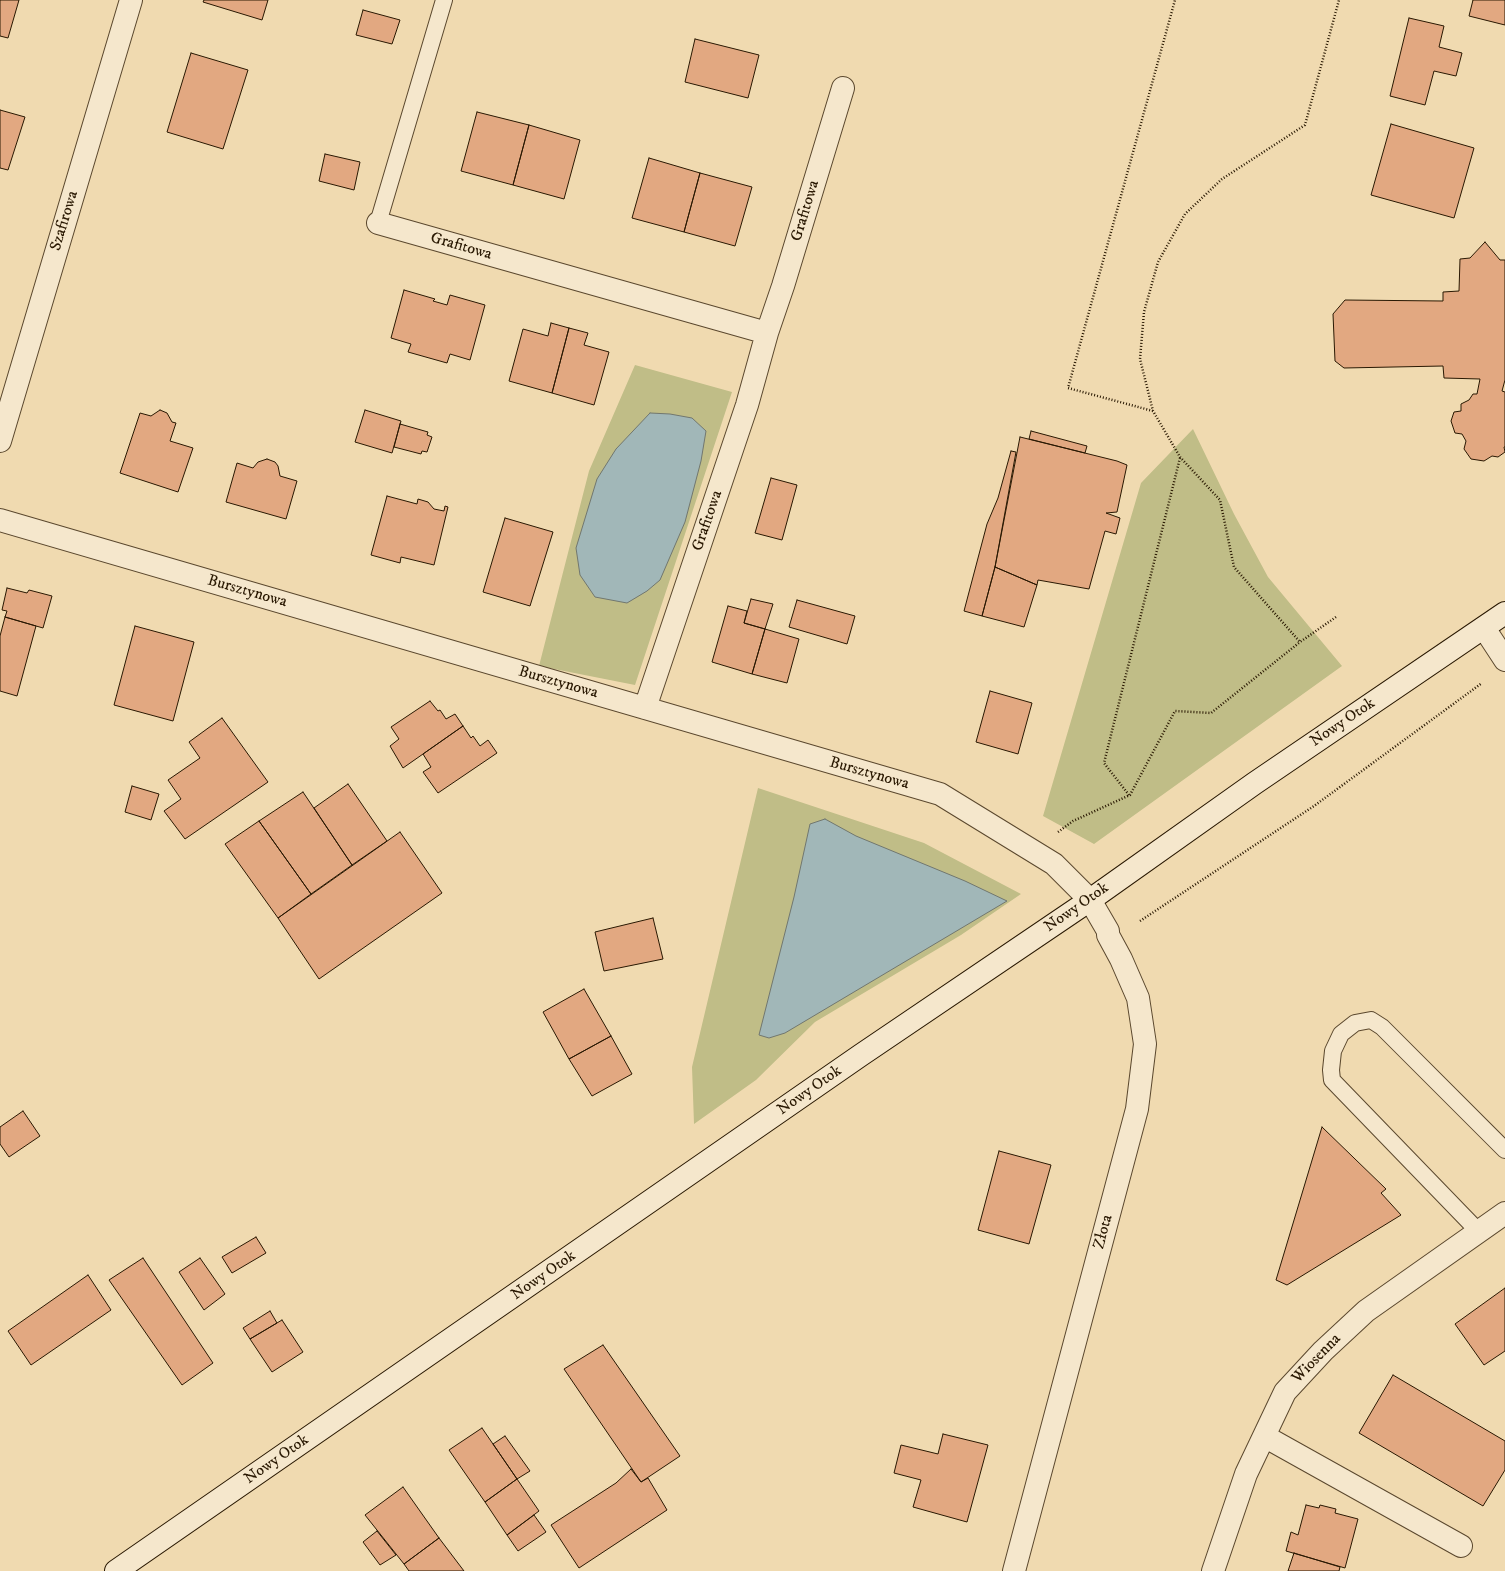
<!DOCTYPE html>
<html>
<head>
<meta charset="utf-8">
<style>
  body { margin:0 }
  canvas { display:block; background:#f0dab0 }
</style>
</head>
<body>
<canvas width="1505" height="1571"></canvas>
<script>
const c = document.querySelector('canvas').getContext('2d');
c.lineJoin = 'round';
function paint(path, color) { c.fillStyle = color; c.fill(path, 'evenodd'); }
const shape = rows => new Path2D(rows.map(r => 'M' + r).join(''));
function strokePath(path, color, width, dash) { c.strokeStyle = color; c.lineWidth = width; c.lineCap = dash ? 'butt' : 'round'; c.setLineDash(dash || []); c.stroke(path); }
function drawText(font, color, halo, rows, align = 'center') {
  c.font = font + ' "IM FELL DW Pica",serif'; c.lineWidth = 3; c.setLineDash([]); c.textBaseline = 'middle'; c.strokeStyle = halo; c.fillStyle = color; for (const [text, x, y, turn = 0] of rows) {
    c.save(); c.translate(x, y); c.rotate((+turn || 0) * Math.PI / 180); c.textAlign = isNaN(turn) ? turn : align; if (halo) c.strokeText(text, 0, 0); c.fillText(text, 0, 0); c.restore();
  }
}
paint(shape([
  [635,365,732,392,635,685,539,666,589,471],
  [1193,429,1234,514,1268,577,1342,666,1094,844,1043,816,1141,483],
  [758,788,924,843,1021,894,961,935,815,1022,756,1080,694,1124,692,1067]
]), '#c0bd87');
const water = shape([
  [650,413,670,414,692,418,706,431,701,461,685,522,660,580,647,591,627,603,595,597,580,575,576,548,597,479,616,449,650,413],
  [825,819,856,836,965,881,1007,901,785,1033,769,1038,759,1035,794,897,810,824,825,819]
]);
paint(water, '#a1b7b8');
strokePath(water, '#71776f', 1);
const building = shape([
  [0,0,19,0,8,38,0,36,0,0],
  [204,0,268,0,262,20,203,2,204,0],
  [1473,0,1505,0,1505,25,1469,16,1473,0],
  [363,10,400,20,392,44,356,35,363,10],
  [1409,18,1444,26,1439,47,1462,53,1456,76,1434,71,1425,105,1390,96,1409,18],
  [695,39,759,55,748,98,685,82,695,39],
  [191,53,248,70,223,149,167,132,191,53],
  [0,110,25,117,8,170,0,168,0,110],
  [477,112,529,125,513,185,461,171,477,112],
  [1391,124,1474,148,1454,218,1371,195,1391,124],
  [529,125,580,140,564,199,513,185,529,125],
  [325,154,360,162,354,190,319,181,325,154],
  [649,158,700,173,684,232,632,218,649,158],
  [700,173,752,187,735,246,684,232,700,173],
  [1485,242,1500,260,1505,260,1505,380,1502,391,1505,392,1505,447,1504,447,1505,452,1498,457,1492,456,1484,461,1471,459,1464,449,1466,441,1462,434,1455,433,1451,421,1454,412,1461,411,1461,404,1469,400,1473,394,1477,394,1480,379,1444,378,1443,366,1344,368,1335,361,1333,314,1345,300,1443,301,1443,292,1459,291,1460,259,1470,258,1485,242],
  [404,290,435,299,433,301,447,305,450,295,485,305,470,360,450,354,447,363,408,352,411,344,391,338,404,290],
  [551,323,569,328,552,393,509,381,523,329,548,336,551,323],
  [569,328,588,333,584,345,609,352,594,405,552,393,569,328],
  [160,410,167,413,172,422,176,423,170,441,193,448,178,492,120,473,140,413,151,416,160,410],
  [365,410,401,421,392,453,355,442,365,410],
  [400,424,428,432,427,435,432,437,427,452,422,451,421,454,394,447,400,424],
  [1031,431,1087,446,1085,453,1029,439,1031,431],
  [1020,437,1117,461,1127,465,1117,512,1106,513,1120,518,1116,534,1105,531,1089,589,1038,580,1037,585,995,567,1020,437],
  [1011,451,1016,452,995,567,982,616,964,611,987,524,998,498,1011,451],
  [267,459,275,462,278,466,280,476,297,481,286,519,226,502,237,463,253,468,258,462,267,459],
  [771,478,797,485,782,540,755,533,771,478],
  [387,496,417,504,418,499,428,502,434,509,444,511,445,506,448,507,434,565,401,557,400,563,371,555,387,496],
  [505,518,553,532,530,606,483,592,505,518],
  [995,567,1037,585,1024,627,982,616,995,567],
  [7,588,27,593,29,590,52,596,43,628,5,617,7,611,2,610,7,588],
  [751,599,773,604,765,629,744,623,751,599],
  [797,600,855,616,847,644,789,627,797,600],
  [728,606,747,611,744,623,765,629,752,674,712,662,728,606],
  [5,617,36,626,17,696,0,691,0,636,5,617],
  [135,626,194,642,173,721,114,705,135,626],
  [765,629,799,639,787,683,752,674,765,629],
  [990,691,1032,703,1018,754,976,742,990,691],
  [430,701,438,711,440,710,446,719,455,714,463,726,403,768,390,746,399,739,391,727,430,701],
  [222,718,268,782,185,839,164,811,181,799,168,780,200,758,189,742,222,718],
  [463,726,471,738,473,736,480,746,488,740,497,753,438,793,423,772,431,767,423,754,463,726],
  [348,784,387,841,352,865,314,808,348,784],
  [132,786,159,794,151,820,125,812,132,786],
  [303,792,352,865,311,894,259,821,303,792],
  [259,821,311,894,278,918,225,844,259,821],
  [400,832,442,893,319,979,278,918,400,832],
  [653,918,663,959,604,971,595,932,653,918],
  [584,989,611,1036,569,1059,543,1012,584,989],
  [611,1036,632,1074,592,1096,569,1059,611,1036],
  [23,1111,40,1136,9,1157,0,1144,0,1127,23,1111],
  [1322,1127,1386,1189,1381,1193,1401,1215,1287,1285,1276,1280,1322,1127],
  [999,1151,1051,1165,1029,1244,978,1230,999,1151],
  [256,1237,266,1253,232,1273,222,1257,256,1237],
  [143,1258,213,1363,182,1385,109,1280,143,1258],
  [200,1258,225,1294,204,1310,179,1272,200,1258],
  [88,1275,111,1310,31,1365,8,1331,88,1275],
  [1505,1288,1505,1351,1484,1365,1455,1324,1505,1288],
  [270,1311,277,1323,250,1339,243,1328,270,1311],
  [282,1320,303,1352,272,1372,250,1339,282,1320],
  [603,1345,680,1456,641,1482,564,1369,603,1345],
  [1393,1375,1505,1441,1505,1470,1483,1506,1359,1433,1393,1375],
  [482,1428,517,1479,485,1502,449,1450,482,1428],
  [943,1434,988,1445,967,1522,913,1507,921,1480,894,1473,901,1445,938,1454,943,1434],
  [505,1436,530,1471,517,1479,493,1444,505,1436],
  [631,1469,641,1482,648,1478,667,1510,579,1568,551,1525,616,1483,631,1469],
  [517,1479,539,1511,507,1535,485,1502,517,1479],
  [403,1487,439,1538,404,1564,365,1515,403,1487],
  [1306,1505,1319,1508,1320,1505,1336,1509,1335,1513,1358,1519,1345,1568,1286,1551,1291,1532,1298,1535,1306,1505],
  [534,1515,546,1532,518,1551,507,1535,534,1515],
  [377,1531,396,1555,380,1565,363,1542,377,1531],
  [439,1538,464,1571,409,1571,404,1564,439,1538],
  [1294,1553,1340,1567,1339,1571,1288,1571,1294,1553]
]);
paint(building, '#e2a881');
strokePath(building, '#291802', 1);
const service = shape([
  [378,223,444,0],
  [1479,1232,1332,1080,1331,1070,1333,1051,1341,1034,1355,1023,1371,1020,1382,1027,1505,1150]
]);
const minor = shape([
  [378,223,767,333,747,405,645,708],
  [767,333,783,286,843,88],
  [0,441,131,0],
  [0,520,940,794,1054,864,1090,900,1108,931,1108,935,1121,959,1138,998,1145,1044,1137,1109,1014,1571],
  [1484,628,1505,660],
  [1264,1436,1461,1546],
  [1213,1571,1246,1474,1285,1392,1323,1351,1366,1311,1505,1213]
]);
const secondary = shape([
  [116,1571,861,1055,1090,900,1255,783,1505,613]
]);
strokePath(service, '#5b482e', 18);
strokePath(minor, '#5b482e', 24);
strokePath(secondary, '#291802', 24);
strokePath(shape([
  [1153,411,1068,388,1175,0],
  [1336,617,1300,642,1234,567,1220,500,1180,457,1153,411,1140,359,1144,312,1158,262,1185,214,1222,179,1305,125,1339,0],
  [1129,795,1104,763,1180,458],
  [1058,832,1073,821,1130,795,1175,711,1211,713,1300,642],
  [1140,921,1314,806,1482,683]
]), '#291802', 2.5, [1, 2]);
strokePath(service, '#f5e7cc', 16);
strokePath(minor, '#f5e7cc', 22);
strokePath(secondary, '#f5e7cc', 22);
drawText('16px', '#291802', '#f5e7cc', [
  ["Grafitowa",806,211,-73],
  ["Szafirowa",65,221,-73],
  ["Grafitowa",461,247,16],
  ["Grafitowa",708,521,-71],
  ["Bursztynowa",247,592,16],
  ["Bursztynowa",558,683,16],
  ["Nowy Otok",1343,723,-34],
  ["Bursztynowa",869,774,16],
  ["Nowy Otok",1077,908,-35],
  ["Nowy Otok",810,1091,-35],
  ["Złota",1104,1232,-75],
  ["Nowy Otok",544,1276,-35],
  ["Wiosenna",1317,1359,-46],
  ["Nowy Otok",277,1460,-35]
]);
</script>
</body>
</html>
